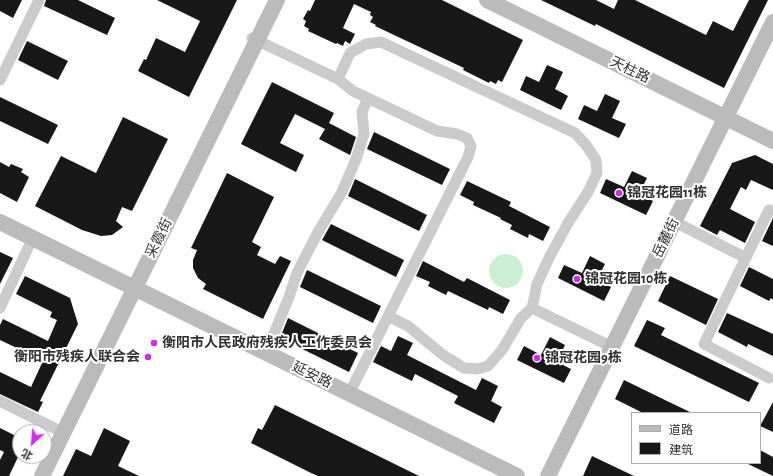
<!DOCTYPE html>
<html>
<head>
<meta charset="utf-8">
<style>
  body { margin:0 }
  #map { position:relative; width:773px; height:476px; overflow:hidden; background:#fff; font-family:"Alegreya Sans","Noto Sans SC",sans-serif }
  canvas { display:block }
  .legend { position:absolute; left:631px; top:412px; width:130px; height:52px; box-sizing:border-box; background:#fff; border:1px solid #adadad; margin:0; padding:5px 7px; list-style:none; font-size:12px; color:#313131 }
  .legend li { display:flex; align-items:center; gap:8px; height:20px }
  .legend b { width:20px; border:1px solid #adadad }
  .north { position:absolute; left:12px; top:424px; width:40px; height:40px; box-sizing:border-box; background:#fff; border:1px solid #adadad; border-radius:50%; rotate:206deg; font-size:11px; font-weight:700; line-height:16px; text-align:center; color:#313131 }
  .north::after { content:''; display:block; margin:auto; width:14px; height:18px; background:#cf29f2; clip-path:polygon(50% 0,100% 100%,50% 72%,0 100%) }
</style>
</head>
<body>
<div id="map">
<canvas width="773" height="476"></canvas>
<ul class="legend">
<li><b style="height:5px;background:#bbb"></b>道路</li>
<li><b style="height:11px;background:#181818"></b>建筑</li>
</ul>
<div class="north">北</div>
</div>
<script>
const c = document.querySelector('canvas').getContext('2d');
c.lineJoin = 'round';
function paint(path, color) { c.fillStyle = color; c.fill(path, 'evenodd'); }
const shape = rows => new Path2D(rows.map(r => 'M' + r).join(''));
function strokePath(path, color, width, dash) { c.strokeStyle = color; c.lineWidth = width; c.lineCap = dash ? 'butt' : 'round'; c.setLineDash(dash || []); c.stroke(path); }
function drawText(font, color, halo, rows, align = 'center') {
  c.font = font + ' "Alegreya Sans","Noto Sans SC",sans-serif'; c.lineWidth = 4; c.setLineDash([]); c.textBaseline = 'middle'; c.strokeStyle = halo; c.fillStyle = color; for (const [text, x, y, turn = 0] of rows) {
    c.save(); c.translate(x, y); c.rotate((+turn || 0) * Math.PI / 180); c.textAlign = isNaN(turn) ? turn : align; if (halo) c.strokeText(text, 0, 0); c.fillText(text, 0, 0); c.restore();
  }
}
paint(shape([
  '489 271a17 17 0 1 1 34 0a17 17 0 1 1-34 0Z'
]), '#caefd5');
paint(shape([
  [0,0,22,0,13,18,0,11],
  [46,0,78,0,115,18,107,35,44,6],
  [157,0,237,0,189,97,138,71,144,59,146,60,156,38,185,52,200,21],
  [315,0,442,0,523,40,502,82,498,80,496,84,490,81,489,83,463,70,464,68,375,26,376,25,370,22,373,17,370,15,371,12,354,4,343,28,355,34,350,44,345,41,343,46,337,43,336,44,308,31,309,29,304,26,306,21,303,19,308,10,310,11],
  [541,0,596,0,614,9,618,0,635,0,706,35,713,21,733,31,749,0,768,0,724,88,596,24,595,26],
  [27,41,68,61,58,80,18,60],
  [547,65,563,72,555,89,568,96,561,110,520,90,526,76,539,82],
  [272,82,334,113,329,123,356,137,350,155,319,139,325,129,295,114,280,143,304,155,296,172,241,144],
  [605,94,620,101,612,118,626,124,619,138,578,119,584,105,597,111],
  [0,97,58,125,48,144,0,121],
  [123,117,168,139,132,211,122,207,116,221,123,227,112,235,101,236,82,230,35,206,61,156,96,173],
  [374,132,450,169,442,185,367,149],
  [755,155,773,164,773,190,751,180,746,190,741,187,730,209,755,222,745,243,720,230,717,235,700,226,732,163],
  [0,162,9,167,11,164,23,169,21,172,29,177,17,202,0,193],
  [632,171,647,178,639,194,653,201,646,215,600,193,606,179,624,187],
  [227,173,274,197,252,242,261,247,257,255,275,264,280,256,291,261,263,319,203,289,206,284,198,278,193,268,193,260,197,250,191,248],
  [355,179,427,215,419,231,348,196],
  [467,181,511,202,509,206,550,227,543,241,529,234,528,238,510,229,512,225,500,219,501,218,473,205,474,202,460,195],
  [773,218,773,246,762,241],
  [331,224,404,260,396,277,322,240],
  [0,252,13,258,0,284],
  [590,256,605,264,597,280,611,287,604,301,558,278,564,265,582,273],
  [423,261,464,282,467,278,510,300,503,314,489,307,488,310,448,291,446,295,428,286,430,282,416,276],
  [749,267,773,279,773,300,771,298,769,301,740,286],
  [307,270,381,306,373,323,300,287],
  [25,276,70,298,78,324,40,401,43,402,38,412,0,394,0,372,31,387,42,363,39,362,40,359,0,340,0,325,3,319,48,341,57,320,50,317,52,312,16,294],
  [670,276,718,299,706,325,658,301],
  [727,313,773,334,773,356,748,344,747,347,718,332],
  [288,318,358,353,349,372,280,338],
  [647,320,665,328,661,335,759,383,749,402,634,346],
  [398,336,413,343,407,355,476,390,482,378,498,386,491,401,502,407,494,423,454,403,458,396,415,374,412,381,373,362,381,346,391,351],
  [550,337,565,345,557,362,571,369,564,383,517,360,524,346,541,355],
  [624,380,665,400,692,413,643,413,615,399],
  [773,402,773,432,760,426],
  [275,405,419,476,318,476,311,473,251,443,258,428,262,430],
  [0,428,20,438,20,453,9,476,0,476,0,460,4,452,0,450],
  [104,428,130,441,118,466,139,476,63,476,76,449,91,456],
  [760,450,773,457,773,476,746,463,760,463],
  [592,456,634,476,583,476]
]), '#181818');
strokePath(shape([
  [252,38,338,79],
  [0,80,39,0],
  [679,224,746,258],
  [0,308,29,246],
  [388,316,408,326,443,355,464,368,477,369,488,366,502,350,521,318,532,308,612,347],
  [266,353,289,297,297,273,318,232,342,192,356,159,364,134,362,112,368,98],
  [769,378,704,344,769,210],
  [349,394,468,157,471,146,467,138,457,134,437,131,353,91,338,79,350,53,366,44,381,42,575,133,586,145,596,160,597,173,588,192,568,223,549,258,537,284,532,308],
  [0,401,56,429]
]), '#cbcbcb', 11);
strokePath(shape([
  [487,0,773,141],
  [0,222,517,476],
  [42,476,277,0],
  [548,476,773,22]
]), '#bbb', 16);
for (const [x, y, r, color] of [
  [619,193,4,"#cf29f2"],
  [577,279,4,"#cf29f2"],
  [154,343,4,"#cf29f2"],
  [148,357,4,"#cf29f2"],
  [537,358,4,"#cf29f2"]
]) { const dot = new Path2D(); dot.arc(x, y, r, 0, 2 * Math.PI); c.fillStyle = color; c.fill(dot); strokePath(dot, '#fff', 1.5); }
drawText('14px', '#313131', '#fff', [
  ["天柱路",630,70,26],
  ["采霞街",159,238,-64],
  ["岳麓街",666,238,-64],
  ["延安路",312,375,26]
]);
drawText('bold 14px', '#313131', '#fff', [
  ["锦冠花园11栋",627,193],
  ["锦冠花园10栋",585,279],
  ["衡阳市人民政府残疾人工作委员会",162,343],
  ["衡阳市残疾人联合会",140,357,"right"],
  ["锦冠花园9栋",545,358]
], 'left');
</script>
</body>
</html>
